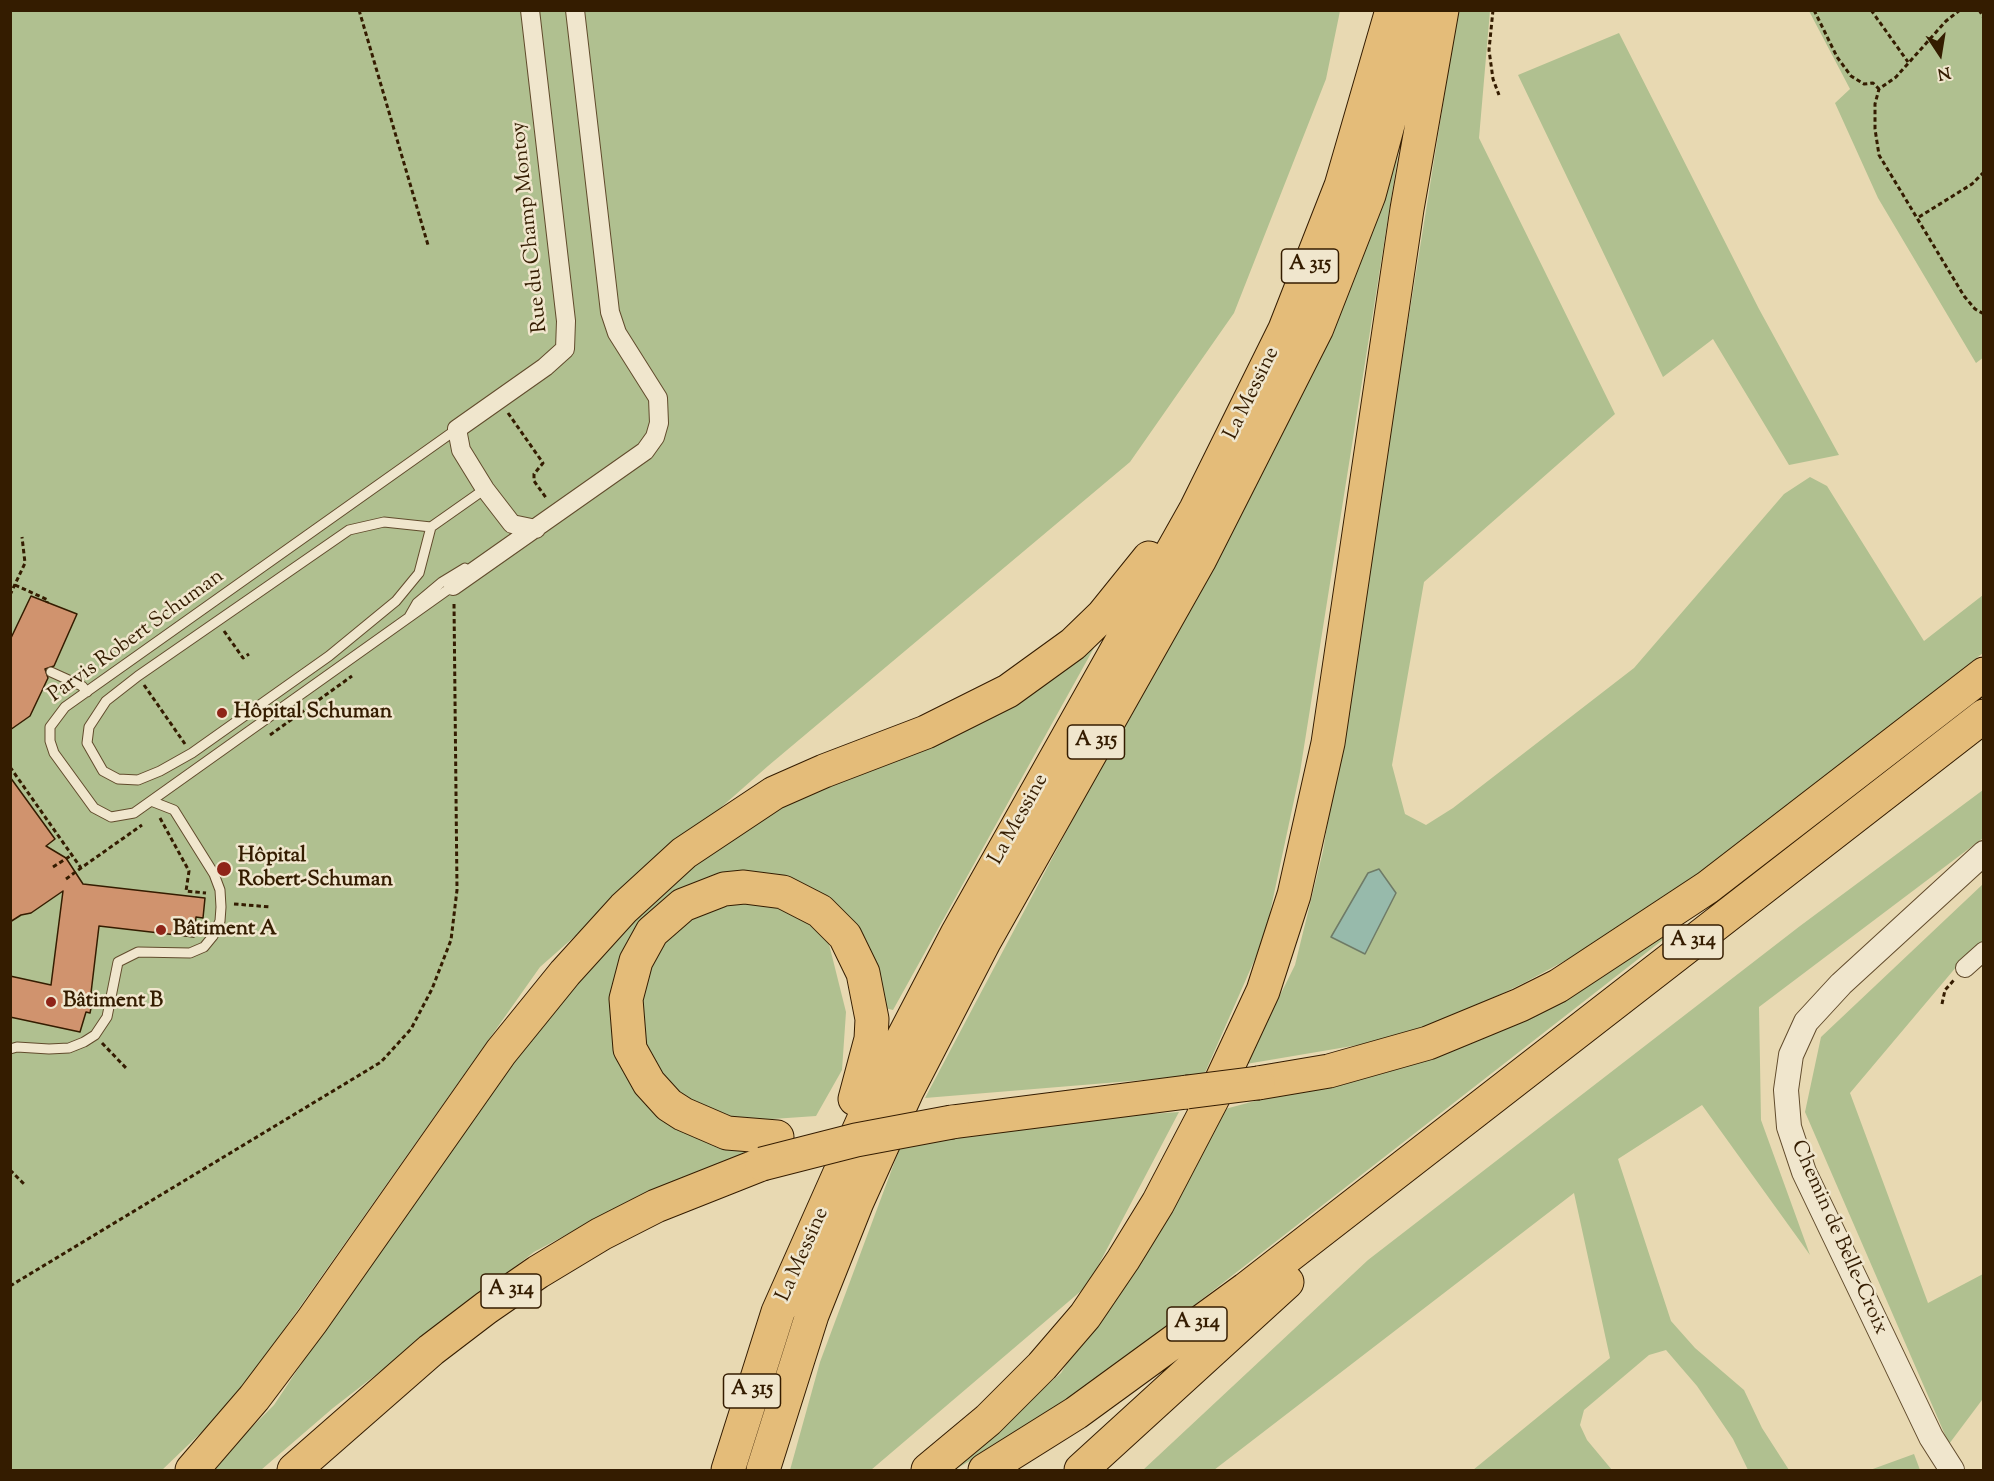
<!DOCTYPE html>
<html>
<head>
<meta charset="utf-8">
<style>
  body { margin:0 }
  #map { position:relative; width:1994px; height:1481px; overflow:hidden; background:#e8d9b2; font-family:"Sorts Mill Goudy",serif }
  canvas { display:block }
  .frame { position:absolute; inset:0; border:12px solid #341c00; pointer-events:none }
  .north { position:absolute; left:1910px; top:24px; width:60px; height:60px; -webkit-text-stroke:4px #f0e6cd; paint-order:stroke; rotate:168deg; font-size:16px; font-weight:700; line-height:24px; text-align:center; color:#341c00 }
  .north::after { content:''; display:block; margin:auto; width:21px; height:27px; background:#341c00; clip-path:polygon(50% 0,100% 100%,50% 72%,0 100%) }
</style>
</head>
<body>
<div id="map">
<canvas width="1994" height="1481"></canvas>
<div class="frame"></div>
<div class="north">N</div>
</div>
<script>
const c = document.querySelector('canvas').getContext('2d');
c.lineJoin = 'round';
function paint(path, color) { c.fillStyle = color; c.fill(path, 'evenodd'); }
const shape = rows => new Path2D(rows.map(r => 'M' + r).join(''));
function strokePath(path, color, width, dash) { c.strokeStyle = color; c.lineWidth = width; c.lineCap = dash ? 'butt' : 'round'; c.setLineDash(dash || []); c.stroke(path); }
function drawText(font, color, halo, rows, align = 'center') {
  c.font = font + ' "Sorts Mill Goudy",serif'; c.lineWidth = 5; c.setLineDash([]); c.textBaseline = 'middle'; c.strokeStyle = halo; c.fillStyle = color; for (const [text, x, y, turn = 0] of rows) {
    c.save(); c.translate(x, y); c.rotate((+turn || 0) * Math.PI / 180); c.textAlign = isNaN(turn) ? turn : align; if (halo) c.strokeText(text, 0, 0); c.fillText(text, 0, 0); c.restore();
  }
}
paint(shape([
  [10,11,1340,11,1326,79,1234,313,1130,462,768,766,540,967,232,1403,162,1470,11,1470],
  [1458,11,1490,11,1479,138,1615,414,1424,582,1392,765,1405,814,1426,825,1453,808,1634,668,1784,494,1810,477,1827,486,1924,641,1983,595,1983,653,1658,910,1524,983,1449,1019,1370,1043,1246,1064,1295,965,1323,851],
  [1809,11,1983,11,1984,357,1976,363,1878,198,1835,103,1850,89],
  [1619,33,1759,309,1839,455,1789,465,1713,339,1663,377,1518,75],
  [1399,149,1300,772,1265,936,1204,1075,925,1098,1334,327],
  [1105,628,893,1010,877,1006,873,971,767,875,644,925,630,1077,758,1149,642,1194,534,1252,333,1408,261,1470,209,1470,274,1405,479,1097,574,978,665,886,790,796],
  [1983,790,1983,838,1759,1007,1761,1120,1810,1255,1702,1105,1618,1159,1671,1321,1695,1348,1744,1390,1762,1428,1789,1470,1748,1470,1733,1439,1697,1386,1666,1350,1649,1355,1584,1410,1580,1425,1587,1440,1612,1470,1473,1470,1610,1358,1574,1193,1214,1470,1143,1470,1368,1260,1800,926],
  [1983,884,1983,943,1957,966,1850,1093,1928,1303,1983,1274,1983,1401,1982,1400,1949,1444,1805,1112,1821,1037],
  [747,897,806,916,828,940,846,1012,842,1070,816,1116,744,1121,694,1106,662,1083,640,1047,636,1013,660,941,684,918],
  [1687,921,1115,1367,1027,1429,954,1470,949,1470,1061,1373,1225,1109,1412,1059,1528,1012],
  [1179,1112,1088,1285,871,1470,790,1470,820,1362,902,1142,993,1125],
  [1914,1454,1920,1470,1870,1470]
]), '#b0c090');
const water = shape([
  [1379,869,1396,893,1365,954,1331,937,1368,873,1379,869]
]);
paint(water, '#97baab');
strokePath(water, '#6f7b67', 1.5);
const building = shape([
  [31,596,77,614,54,666,45,669,48,678,30,716,10,730,10,640,31,596],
  [10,777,55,839,46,846,66,858,83,884,205,898,203,918,196,917,194,937,99,926,91,993,94,993,90,1013,86,1012,80,1032,10,1017,10,976,51,985,63,891,31,913,21,915,10,922,10,777]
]);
paint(building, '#d0936e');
strokePath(building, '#341c00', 1.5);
const service = shape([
  [431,527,419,573,396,601,329,656,192,753,160,771,138,780,118,779,103,771,87,743,89,727,106,701,138,676,349,530,384,522,431,527,485,489],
  [453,586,134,813,111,817,94,808,54,753,50,741,50,727,65,707,457,429],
  [409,617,417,603,442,582,465,568],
  [51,672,82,686,87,692],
  [10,1049,17,1047,49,1049,69,1048,84,1042,95,1035,107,1017,118,962,138,952,190,953,204,947,213,936,220,921,221,907,220,890,214,874,174,810,151,801]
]);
const minor = shape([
  [530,10,566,321,565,349,545,367,457,429,461,450,485,489,512,524,536,529],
  [453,586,645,451,655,437,659,423,658,398,617,333,610,312,575,10],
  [1965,968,1984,951]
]);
const tertiary = shape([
  [1952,1470,1931,1437,1804,1172,1789,1127,1786,1090,1791,1055,1806,1022,1841,984,1984,853]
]);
const motorway = shape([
  [1258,1083,1329,1071,1428,1043,1520,1005,1558,986,1708,887,1984,674],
  [952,1122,1187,1092],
  [777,1137,727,1133,683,1114,669,1105,649,1083,630,1049,626,999,636,961,652,932,683,905,724,889,744,887,783,892,820,911,845,936,863,973,872,1019,871,1039,855,1099],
  [192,1470,254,1398,312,1321,501,1052,565,973,624,908,684,853,774,793,824,771,926,732,1008,691,1073,644,1103,615,1149,558],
  [294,1470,431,1350,486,1308,538,1272,601,1234,656,1206,762,1164],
  [728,1470,778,1312,882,1078,957,934,1196,509,1285,329,1341,186,1392,10],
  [763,1470,812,1315,857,1202,907,1091,984,942,1199,561,1317,328,1369,195,1419,10],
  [928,1470,988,1420,1042,1366,1085,1316,1123,1260,1158,1203,1216,1092,1263,991,1294,895,1328,743,1407,209,1442,10],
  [985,1470,1076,1413,1246,1289,1984,716],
  [1081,1470,1287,1282]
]);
strokePath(service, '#614b2c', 11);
strokePath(minor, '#614b2c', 20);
strokePath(tertiary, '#614b2c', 26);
strokePath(motorway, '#341c00', 35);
strokePath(shape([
  [359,10,428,245],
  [1493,10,1489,50,1493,79,1499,95],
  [1814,10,1837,57,1851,76,1864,84,1873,83,1879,89],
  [1871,10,1908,62],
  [1960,10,1946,21,1896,77,1879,89,1875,104,1875,129,1879,155,1964,296,1975,309,1984,314],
  [1979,10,1984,18],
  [1919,217,1972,184,1984,172],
  [508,413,543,463,534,474,534,481,547,499],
  [15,585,48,600,47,603],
  [10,595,25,563,22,537],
  [224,631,243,658,249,654],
  [144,685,185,744],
  [270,735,352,676],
  [10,767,81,868,142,825],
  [160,818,189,871,186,891,206,893],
  [53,867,72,855],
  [66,879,81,868],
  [234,904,271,907],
  [1942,1004,1945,990,1954,980],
  [102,1043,126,1068],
  [10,1170,25,1185],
  [10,1286,381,1062,411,1029,432,989,451,940,457,890,454,603]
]), '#341c00', 3, [4.5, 3]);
strokePath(service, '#f0e6cd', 9);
strokePath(minor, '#f0e6cd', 18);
strokePath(tertiary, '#f0e6cd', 24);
strokePath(motorway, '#e4bc79', 33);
const motorwayBridge = shape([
  [1187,1092,1258,1083],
  [762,1164,856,1140,952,1122]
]);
strokePath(motorwayBridge, '#341c00', 35, []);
strokePath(motorwayBridge, '#e4bc79', 33);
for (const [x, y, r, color] of [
  [222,713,6,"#8f2418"],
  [224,869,8,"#8f2418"],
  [161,930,6,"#8f2418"],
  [51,1002,6,"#8f2418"]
]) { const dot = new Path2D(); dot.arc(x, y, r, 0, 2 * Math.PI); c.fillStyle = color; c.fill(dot); strokePath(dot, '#f0e6cd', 2); }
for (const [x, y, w] of [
  [1310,266,57],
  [1096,742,57],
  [1693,942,60],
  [511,1291,60],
  [1197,1324,60],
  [752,1391,57]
]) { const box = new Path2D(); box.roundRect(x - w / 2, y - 17, w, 34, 4.5); c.fillStyle = '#f0e6cd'; c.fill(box); strokePath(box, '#341c00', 1.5); }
drawText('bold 20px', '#341c00', null, [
  ["A 315",1310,266],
  ["A 315",1096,742],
  ["A 314",1693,942],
  ["A 314",511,1291],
  ["A 314",1197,1324],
  ["A 315",752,1391]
]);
drawText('21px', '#341c00', '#f0e6cd', [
  ["Rue du Champ Montoy",531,227,-96],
  ["La Messine",1253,394,-64],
  ["Parvis Robert Schuman",137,637,-36],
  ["La Messine",1020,820,-61],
  ["Chemin de Belle-Croix",1838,1238,66],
  ["La Messine",804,1255,-66]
]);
drawText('bold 21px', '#341c00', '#f0e6cd', [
  ["Hôpital Schuman",234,713],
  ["Hôpital",238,857],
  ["Robert-Schuman",238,881],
  ["Bâtiment A",173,930],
  ["Bâtiment B",63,1002]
], 'left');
</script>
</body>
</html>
